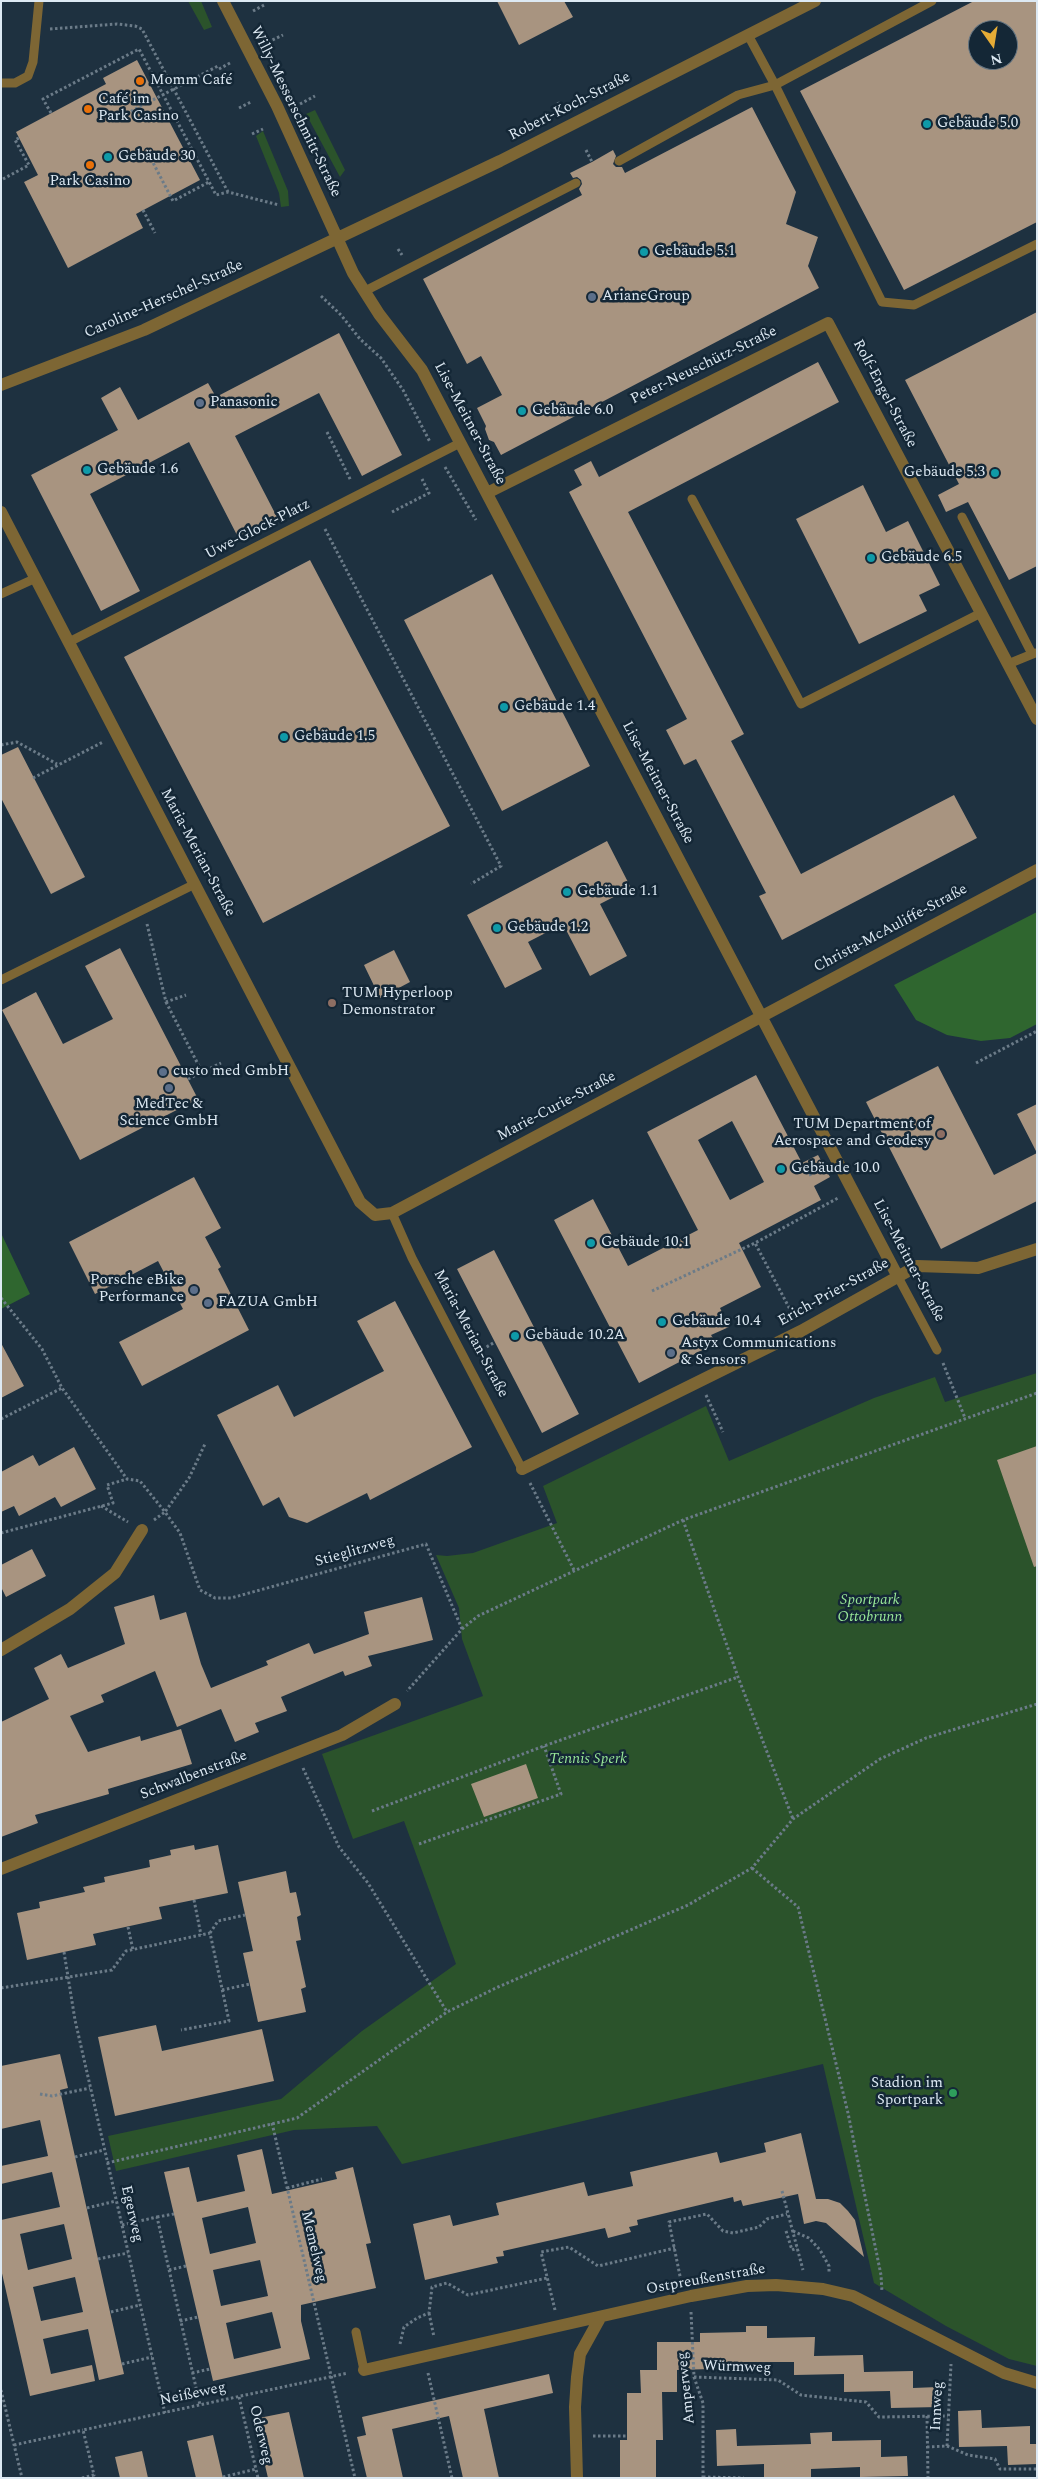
<!DOCTYPE html>
<html>
<head>
<meta charset="utf-8">
<style>
  body { margin:0 }
  #map { position:relative; width:1038px; height:2479px; overflow:hidden; background:#1e3140; font-family:Spectral,serif }
  canvas { display:block }
  .frame { position:absolute; inset:0; border:2px solid #dde9f3; pointer-events:none }
  .north { position:absolute; left:968px; top:20px; width:50px; height:50px; box-sizing:border-box; background:#142736; border:1px solid #647582; border-radius:50%; rotate:167deg; font-size:14px; font-weight:700; line-height:20px; text-align:center; color:#dde9f3 }
  .north::after { content:''; display:block; margin:auto; width:18px; height:22px; background:#e6ac36; clip-path:polygon(50% 0,100% 100%,50% 72%,0 100%) }
</style>
</head>
<body>
<div id="map">
<canvas width="1038" height="2479"></canvas>
<div class="frame"></div>
<div class="north">N</div>
</div>
<script>
const c = document.querySelector('canvas').getContext('2d');
c.lineJoin = 'round';
function paint(path, color) { c.fillStyle = color; c.fill(path, 'evenodd'); }
const shape = rows => new Path2D(rows.map(r => 'M' + r).join(''));
function strokePath(path, color, width, dash) { c.strokeStyle = color; c.lineWidth = width; c.lineCap = dash ? 'butt' : 'round'; c.setLineDash(dash || []); c.stroke(path); }
function drawText(font, color, halo, rows, align = 'center') {
  c.font = font + ' Spectral,serif'; c.lineWidth = 5; c.setLineDash([]); c.textBaseline = 'middle'; c.strokeStyle = halo; c.fillStyle = color; for (const [text, x, y, turn = 0] of rows) {
    c.save(); c.translate(x, y); c.rotate((+turn || 0) * Math.PI / 180); c.textAlign = isNaN(turn) ? turn : align; if (halo) c.strokeText(text, 0, 0); c.fillText(text, 0, 0); c.restore();
  }
}
paint(shape([
  [188,1,201,1,212,27,204,30],
  [315,110,345,170,340,177,306,114],
  [263,131,288,191,289,206,281,207,279,193,256,136],
  [1037,1373,1037,2366,1009,2359,946,2326,874,2283,823,2064,402,2164,377,2126,294,2130,116,2171,108,2136,281,2099,362,2031,456,1964,404,1821,353,1839,322,1754,483,1696,462,1639,459,1608,436,1555,447,1556,473,1553,557,1523,543,1486,706,1406,729,1461,874,1398,935,1377,945,1402]
]), '#2b532b');
paint(shape([
  [1037,912,1037,1024,1010,1038,981,1041,947,1035,916,1020,894,985],
  [1,1233,30,1294,1,1309]
]), '#2f662f');
paint(shape([
  [497,1,564,1,573,17,519,45],
  [974,1,1037,1,1037,222,904,290,800,91],
  [978,30,1008,30,1008,60,978,60],
  [137,60,200,180,136,214,143,228,68,268,24,182,38,175,16,132,106,84,103,78],
  [752,107,796,192,786,224,818,237,808,266,819,288,501,455,494,442,489,440,485,429,486,426,477,408,502,395,481,356,467,364,423,279,582,195,579,189,582,184,581,180,577,177,573,178,570,173,592,162,613,150,616,156,613,164,616,167,622,167,625,173],
  [1037,312,1037,566,1009,580,968,502,946,512,938,495,959,484,905,380],
  [339,333,402,455,362,476,319,393,235,436,278,519,239,539,189,442,90,494,140,591,101,611,31,475,118,430,101,398,120,387,138,420,208,383,216,397],
  [818,362,839,402,628,512,744,734,731,741,801,874,954,795,977,838,782,940,759,896,766,893,696,759,684,765,666,730,687,719,569,492,582,485,574,470,591,461,599,477],
  [863,485,886,532,908,521,940,585,919,595,927,611,859,644,796,519],
  [310,560,450,826,263,923,124,657],
  [492,574,590,766,502,811,404,620],
  [18,747,85,877,51,894,1,798,1,755],
  [607,841,631,888,600,904,627,956,590,976,563,924,528,942,542,969,505,988,467,915],
  [120,948,198,1099,80,1160,2,1010,36,992,63,1044,113,1019,85,966],
  [394,950,410,982,380,998,364,965],
  [938,1066,994,1175,1037,1153,1037,1201,941,1249,866,1102],
  [756,1075,802,1163,818,1155,830,1177,814,1186,821,1200,739,1243,761,1287,720,1308,729,1327,711,1335,716,1343,639,1383,554,1220,593,1199,628,1266,698,1230,647,1132],
  [732,1121,764,1182,730,1200,698,1140],
  [1037,1104,1037,1153,1017,1114],
  [194,1177,221,1228,205,1237,221,1267,218,1269,249,1330,142,1386,119,1342,183,1309,158,1261,95,1294,69,1242],
  [494,1250,579,1414,542,1433,457,1269],
  [395,1301,472,1447,370,1500,367,1493,307,1523,289,1517,279,1497,263,1506,217,1415,278,1385,294,1417,384,1371,357,1321],
  [1,1343,24,1386,1,1398],
  [1037,1446,1037,1566,1034,1567,997,1460],
  [74,1447,96,1489,61,1507,55,1497,19,1516,14,1506,1,1512,1,1472,33,1455,39,1466],
  [32,1549,46,1576,6,1597,1,1587,1,1565],
  [154,1595,160,1620,186,1612,201,1664,211,1688,268,1665,266,1661,309,1643,314,1654,369,1634,364,1612,422,1597,433,1640,368,1656,372,1666,345,1676,343,1671,281,1697,287,1711,255,1723,259,1732,235,1742,221,1709,177,1727,155,1671,101,1695,104,1702,70,1716,88,1752,140,1736,141,1741,181,1729,192,1764,108,1789,109,1794,35,1815,38,1823,1,1837,1,1722,49,1699,34,1668,61,1654,68,1668,125,1644,114,1607],
  [526,1764,538,1798,484,1817,471,1784],
  [194,1845,195,1850,218,1845,228,1893,159,1907,162,1919,93,1934,96,1945,27,1960,17,1913,40,1908,39,1902,85,1892,83,1887,105,1882,104,1877,150,1867,149,1860,171,1855,170,1850],
  [286,1871,290,1893,296,1892,301,1915,297,1917,301,1940,296,1941,306,1987,301,1989,306,2012,258,2022,243,1953,253,1951,238,1882],
  [156,2025,162,2051,262,2029,274,2081,115,2116,98,2037],
  [60,2054,68,2088,60,2090,124,2374,99,2380,88,2329,43,2339,51,2374,92,2365,95,2381,30,2396,1,2269,1,2220,60,2207,52,2172,1,2184,1,2166,48,2156,40,2120,1,2129,1,2066],
  [64,2224,72,2259,28,2270,20,2234],
  [75,2277,83,2312,41,2321,33,2287],
  [801,2133,816,2199,828,2199,840,2203,848,2211,855,2220,864,2257,826,2223,816,2221,804,2224,798,2194,743,2206,741,2200,734,2202,733,2197,637,2220,638,2225,629,2227,631,2232,608,2238,605,2228,503,2251,504,2256,496,2257,498,2263,425,2280,413,2224,450,2215,453,2226,499,2215,496,2203,584,2182,588,2196,633,2186,630,2172,717,2152,720,2163,766,2152,764,2143],
  [262,2149,272,2194,337,2179,335,2172,353,2167,371,2243,366,2244,376,2288,301,2305,301,2321,310,2359,213,2381,164,2172,189,2167,197,2202,245,2191,237,2155],
  [248,2207,256,2243,210,2254,202,2218],
  [260,2260,268,2296,221,2306,213,2270],
  [272,2312,281,2348,234,2359,226,2323],
  [746,2326,767,2326,767,2338,815,2337,814,2356,863,2355,864,2372,913,2371,913,2388,938,2387,939,2407,891,2408,890,2391,844,2392,844,2374,794,2375,794,2362,746,2362,746,2368,677,2370,677,2392,662,2392,663,2440,656,2440,656,2478,620,2478,620,2440,627,2440,627,2393,641,2393,640,2370,657,2370,657,2342,700,2342,700,2333,746,2332],
  [549,2374,553,2393,484,2409,499,2478,463,2478,449,2416,392,2429,403,2478,367,2478,357,2437,366,2435,362,2417],
  [981,2410,982,2428,1030,2426,1030,2444,1037,2444,1037,2464,1008,2465,1007,2446,959,2447,958,2411],
  [289,2412,304,2478,268,2478,254,2419],
  [736,2429,737,2446,811,2444,810,2433,832,2432,832,2441,881,2440,881,2457,907,2456,908,2476,860,2477,860,2467,811,2469,811,2478,764,2478,764,2464,717,2466,716,2430],
  [213,2435,223,2478,196,2478,187,2441],
  [142,2451,148,2478,120,2478,115,2457]
]), '#a89480');
strokePath(shape([
  [253,11,266,4],
  [50,29,117,24,135,26,142,29,228,192],
  [268,42,283,35],
  [219,69,230,63],
  [558,102,562,111],
  [300,104,315,96],
  [239,108,251,102],
  [51,113,43,99,139,49,216,195,228,192,279,205],
  [122,116,218,66],
  [252,134,263,129],
  [586,150,592,162],
  [144,158,149,155,173,201,209,182],
  [3,179,29,165,15,140,19,138],
  [143,210,155,233],
  [398,249,402,255],
  [321,296,341,315,360,339,381,358,403,390,430,442],
  [327,432,351,481],
  [445,467,476,520],
  [392,512,429,493,422,479],
  [325,529,501,866,471,884],
  [1,745,17,742,57,764],
  [33,778,103,742],
  [147,924,166,1002,186,995],
  [166,1002,202,1072],
  [976,1063,1037,1031],
  [188,1079,221,1063],
  [809,1175,823,1169],
  [652,1291,755,1243],
  [1,1298,42,1349,62,1388,127,1479,140,1481,165,1512,189,1478,205,1444],
  [794,1317,755,1243,838,1198],
  [478,1352,495,1342],
  [943,1363,965,1418],
  [706,1395,723,1432],
  [1,1419,62,1388],
  [530,1483,575,1572],
  [101,1506,128,1522],
  [154,1520,165,1512,180,1533,200,1590,215,1598,231,1598,426,1544,462,1629,407,1691],
  [683,1520,738,1677,793,1819],
  [1,1533,113,1503,107,1485,127,1479],
  [462,1629,478,1616,683,1520,1037,1393],
  [303,1768,339,1847,368,1883,447,2012],
  [372,1811,544,1746,738,1677],
  [419,1844,561,1794,544,1746],
  [752,1868,798,1907,848,2113,881,2275,882,2292],
  [194,1900,201,1935],
  [128,1927,133,1950],
  [210,1933,218,1921,245,1915],
  [64,1952,75,2020,165,2413],
  [1,1988,112,1970,126,1951,210,1933,229,2021,181,2030],
  [222,1990,250,1984],
  [40,2094,52,2096,90,2088],
  [272,2123,355,2478],
  [75,2157,104,2150],
  [107,2163,297,2118,447,2012,498,1987,688,1905,752,1868,793,1819,880,1759,926,1738,1037,1704],
  [287,2188,322,2179],
  [782,2191,803,2270],
  [87,2208,116,2201],
  [157,2217,174,2214],
  [122,2225,157,2217,200,2405],
  [786,2231,792,2250,797,2248],
  [793,2231,809,2238,820,2250,829,2266,829,2273],
  [98,2259,128,2253],
  [169,2270,186,2266],
  [681,2281,669,2222,707,2214,723,2231,733,2233,759,2227,767,2219,787,2214],
  [555,2310,541,2252,569,2247,598,2266,675,2248],
  [111,2312,140,2305],
  [691,2312,694,2377,703,2403,703,2478],
  [429,2313,434,2337],
  [180,2321,198,2317],
  [400,2344,404,2327,417,2318,429,2313,432,2287,447,2283,468,2295,547,2278],
  [122,2364,152,2357],
  [192,2373,210,2369],
  [428,2373,452,2478],
  [694,2377,778,2380,801,2395,866,2402,879,2417,948,2416],
  [1,2390,22,2478],
  [239,2397,258,2478],
  [927,2416,928,2478],
  [593,2436,627,2436],
  [14,2445,83,2430],
  [947,2446,968,2455,995,2459,1000,2469,1037,2469],
  [927,2447,947,2446,951,2364],
  [223,2477,256,2469],
  [703,2477,744,2478],
  [82,2478,94,2475,83,2430,348,2373]
]), '#6b7b88', 3, [2.5, 2.5]);
strokePath(shape([
  [748,35,775,85,882,302,914,305,1037,244],
  [1,83,15,83,28,76,33,62,39,1],
  [619,161,738,95,775,85,932,1],
  [365,291,576,183],
  [692,499,801,704,981,613],
  [962,517,1032,654],
  [1,594,36,578],
  [69,642,460,443],
  [1008,664,1035,653],
  [1,980,195,884],
  [392,1213,412,1258,522,1469],
  [898,1277,937,1350],
  [356,2332,364,2370]
]), '#7d6634', 9);
strokePath(shape([
  [223,1,277,106,353,273,379,314,422,370,898,1277],
  [1,385,144,330,500,161,815,1],
  [487,493,828,323,1037,719],
  [1,512,360,1202,375,1215,392,1213,1037,870],
  [522,1469,801,1331,917,1266,978,1268,1037,1249],
  [1,1650,70,1609,115,1573,142,1530],
  [1,1869,342,1735,395,1704],
  [364,2370,691,2296,747,2286,776,2285,823,2289,853,2296,1004,2373,1037,2383],
  [577,2478,575,2407,577,2377,580,2354,600,2318]
]), '#7d6634', 12);
for (const [x, y, r, color] of [
  [140,81,5,"#e8710a"],
  [88,109,5,"#e8710a"],
  [927,124,5,"#0f9aa8"],
  [108,157,5,"#0f9aa8"],
  [90,165,5,"#e8710a"],
  [644,252,5,"#0f9aa8"],
  [592,297,5,"#5c6f8a"],
  [200,403,5,"#5c6f8a"],
  [522,411,5,"#0f9aa8"],
  [87,470,5,"#0f9aa8"],
  [995,473,5,"#0f9aa8"],
  [871,558,5,"#0f9aa8"],
  [504,707,5,"#0f9aa8"],
  [284,737,5,"#0f9aa8"],
  [567,892,5,"#0f9aa8"],
  [497,928,5,"#0f9aa8"],
  [332,1003,5,"#8d6e63"],
  [163,1072,5,"#5c6f8a"],
  [169,1088,5,"#5c6f8a"],
  [941,1134,5,"#8d6e63"],
  [781,1169,5,"#0f9aa8"],
  [591,1243,5,"#0f9aa8"],
  [194,1290,5,"#5c6f8a"],
  [208,1303,5,"#5c6f8a"],
  [662,1322,5,"#0f9aa8"],
  [515,1336,5,"#0f9aa8"],
  [671,1353,5,"#5c6f8a"],
  [953,2093,5,"#2e9e5b"]
]) { const dot = new Path2D(); dot.arc(x, y, r, 0, 2 * Math.PI); c.fillStyle = color; c.fill(dot); strokePath(dot, '#142736', 2); }
drawText('15px', '#dde9f3', '#142736', [
  ["Momm Café",150,81],
  ["Café im",98,100],
  ["Park Casino",98,117],
  ["Gebäude 5.0",937,124],
  ["Gebäude 30",118,157],
  ["Park Casino",90,182,"center"],
  ["Gebäude 5.1",654,252],
  ["ArianeGroup",602,297],
  ["Panasonic",210,403],
  ["Gebäude 6.0",532,411],
  ["Gebäude 1.6",97,470],
  ["Gebäude 5.3",985,473,"right"],
  ["Gebäude 6.5",881,558],
  ["Gebäude 1.4",514,707],
  ["Gebäude 1.5",294,737],
  ["Gebäude 1.1",577,892],
  ["Gebäude 1.2",507,928],
  ["TUM Hyperloop",342,994],
  ["Demonstrator",342,1011],
  ["custo med GmbH",173,1072],
  ["MedTec &",169,1105,"center"],
  ["Science GmbH",169,1122,"center"],
  ["TUM Department of",931,1125,"right"],
  ["Aerospace and Geodesy",931,1142,"right"],
  ["Gebäude 10.0",791,1169],
  ["Gebäude 10.1",601,1243],
  ["Porsche eBike",184,1281,"right"],
  ["Performance",184,1298,"right"],
  ["FAZUA GmbH",218,1303],
  ["Gebäude 10.4",672,1322],
  ["Gebäude 10.2A",525,1336],
  ["Astyx Communications",681,1344],
  ["& Sensors",681,1361],
  ["Stadion im",943,2084,"right"],
  ["Sportpark",943,2101,"right"]
], 'left');
drawText('15px', '#dde9f3', '#142736', [
  ["Robert-Koch-Straße",570,107,-27],
  ["Willy-Messerschmitt-Straße",295,112,64],
  ["Caroline-Herschel-Straße",164,300,-24],
  ["Peter-Neuschütz-Straße",704,366,-26],
  ["Rolf-Engel-Straße",884,394,62],
  ["Lise-Meitner-Straße",469,424,62],
  ["Uwe-Glock-Platz",258,530,-27],
  ["Lise-Meitner-Straße",657,783,62],
  ["Maria-Merian-Straße",197,853,62],
  ["Christa-McAuliffe-Straße",891,929,-28],
  ["Marie-Curie-Straße",557,1107,-28],
  ["Lise-Meitner-Straße",908,1261,62],
  ["Erich-Prier-Straße",834,1293,-29],
  ["Maria-Merian-Straße",470,1334,62],
  ["Stieglitzweg",355,1552,-16],
  ["Schwalbenstraße",194,1776,-21],
  ["Egerweg",131,2214,77],
  ["Memelweg",313,2247,77],
  ["Ostpreußenstraße",706,2280,-10],
  ["Würmweg",737,2368,2],
  ["Amperweg",687,2388,-96],
  ["Neißeweg",193,2395,-12],
  ["Innweg",938,2406,-87],
  ["Oderweg",260,2435,77]
]);
drawText('italic 15px', '#98e797', '#142736', [
  ["Sportpark",870,1601],
  ["Ottobrunn",870,1618],
  ["Tennis Sperk",588,1760]
]);
</script>
</body>
</html>
